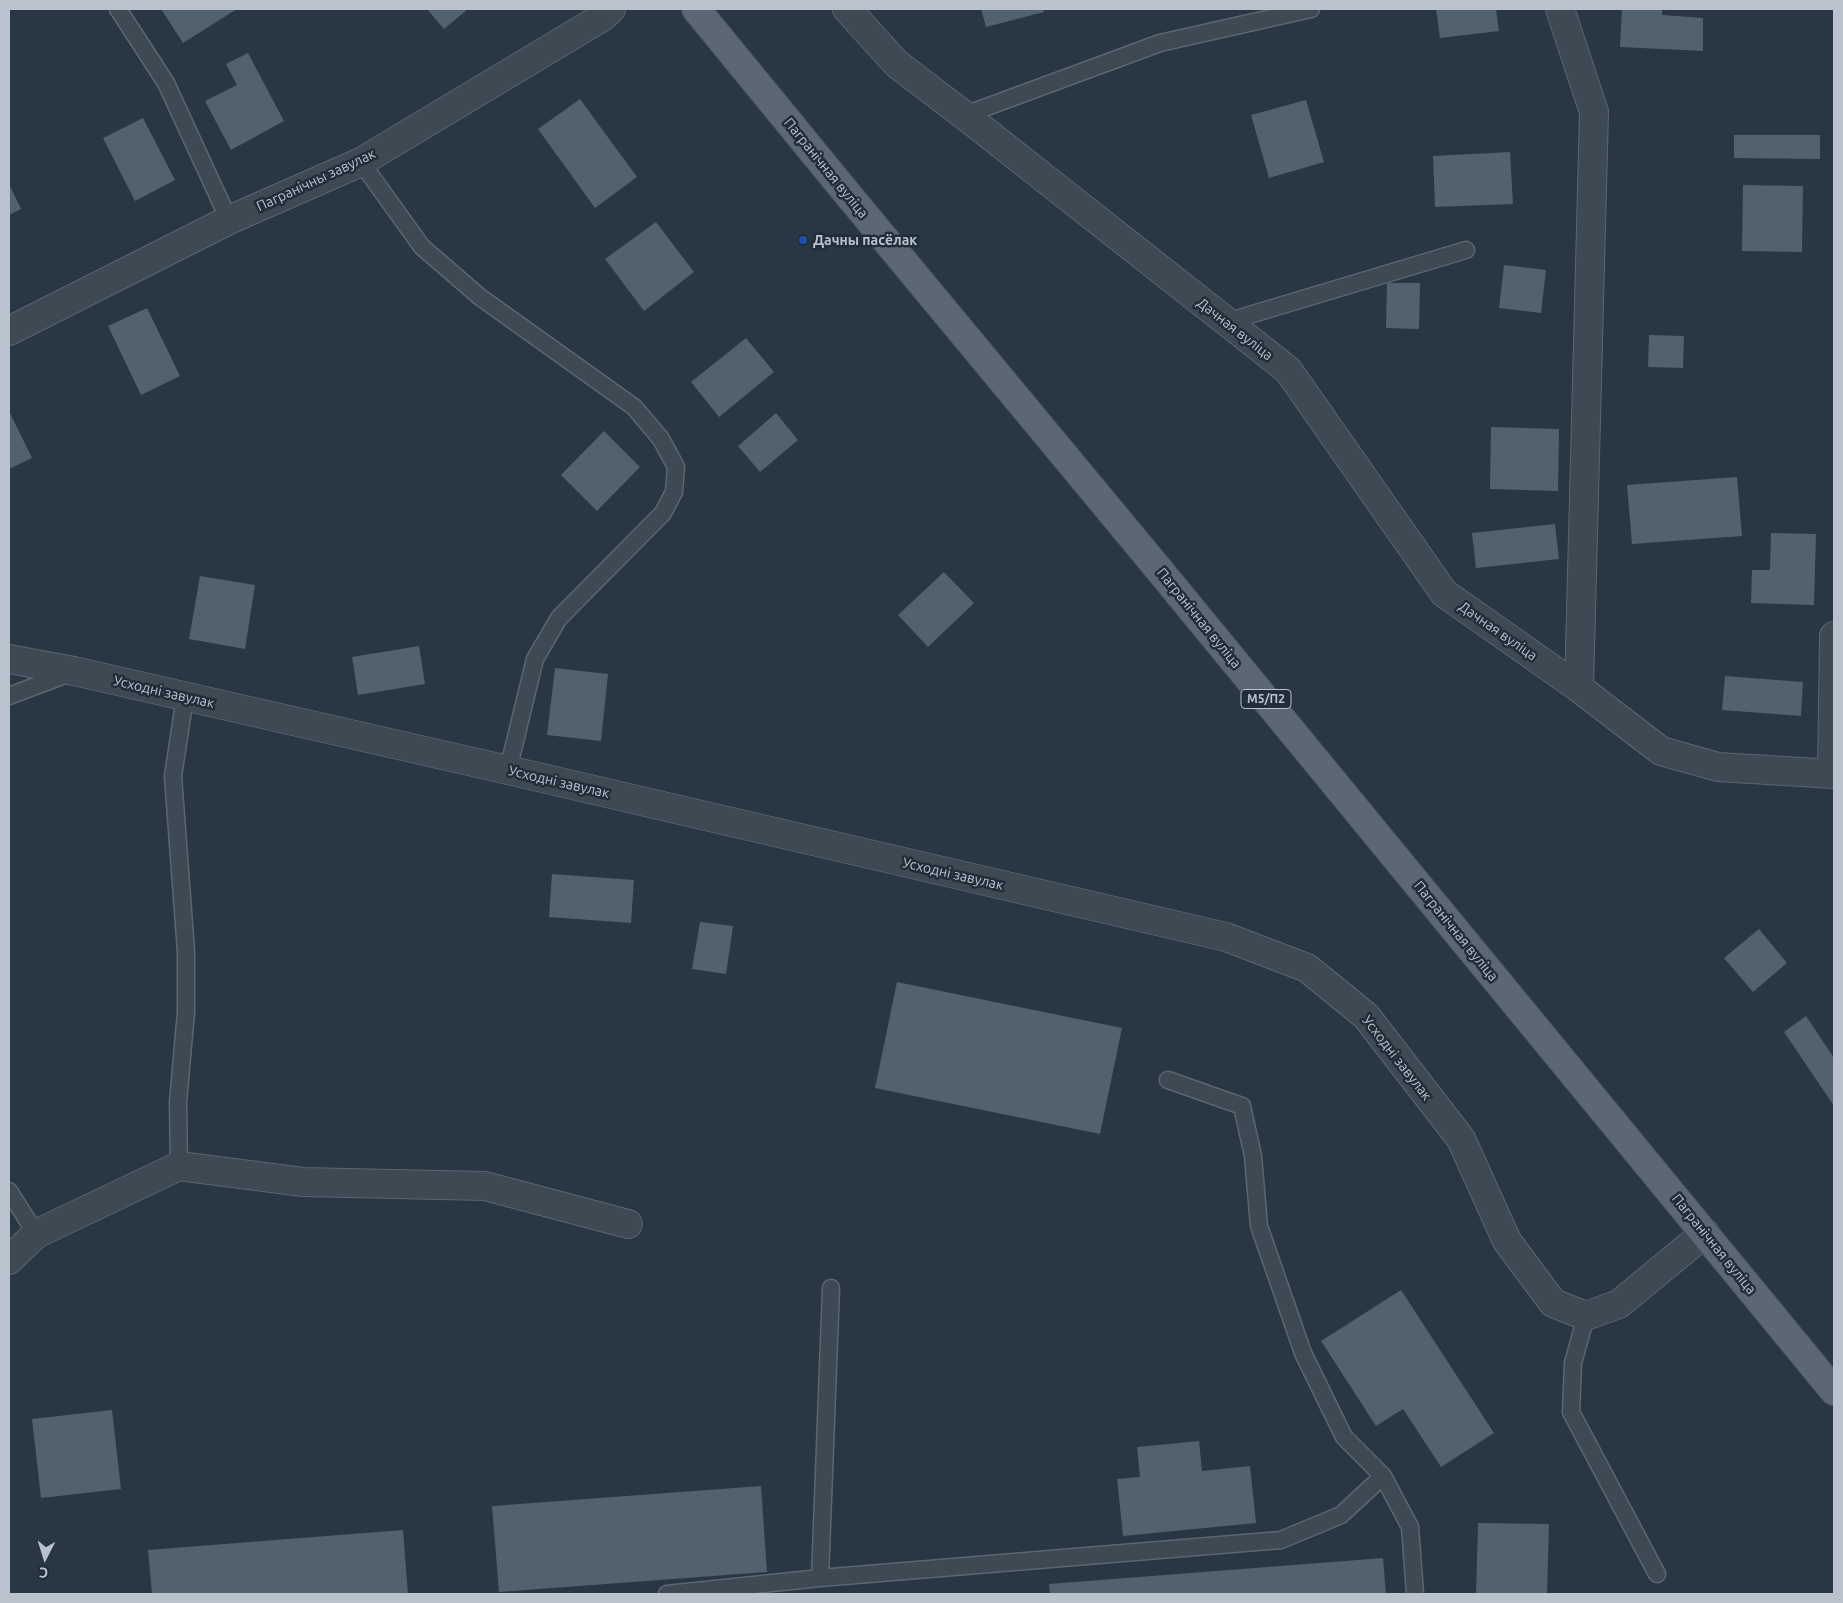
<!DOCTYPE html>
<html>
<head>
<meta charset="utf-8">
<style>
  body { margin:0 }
  #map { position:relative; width:1843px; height:1603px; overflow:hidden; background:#283743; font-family:Ubuntu,sans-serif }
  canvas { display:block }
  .frame { position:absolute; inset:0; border:10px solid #bac3cd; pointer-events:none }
  .north { position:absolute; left:20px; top:1533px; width:50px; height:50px; -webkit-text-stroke:4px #212e39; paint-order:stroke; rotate:185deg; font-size:14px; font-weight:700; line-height:20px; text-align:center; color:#bac3cd }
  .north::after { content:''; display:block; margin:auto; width:18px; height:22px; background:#bac3cd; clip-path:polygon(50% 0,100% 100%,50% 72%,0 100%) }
</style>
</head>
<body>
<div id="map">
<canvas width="1843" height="1603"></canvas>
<div class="frame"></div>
<div class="north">С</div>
</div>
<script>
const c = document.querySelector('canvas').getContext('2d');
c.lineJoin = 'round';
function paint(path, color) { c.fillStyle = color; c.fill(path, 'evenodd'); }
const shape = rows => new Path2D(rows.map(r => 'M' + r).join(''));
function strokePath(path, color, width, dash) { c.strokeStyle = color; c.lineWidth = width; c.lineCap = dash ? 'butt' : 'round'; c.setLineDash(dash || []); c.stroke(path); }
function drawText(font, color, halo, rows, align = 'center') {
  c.font = font + ' Ubuntu,sans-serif'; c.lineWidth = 5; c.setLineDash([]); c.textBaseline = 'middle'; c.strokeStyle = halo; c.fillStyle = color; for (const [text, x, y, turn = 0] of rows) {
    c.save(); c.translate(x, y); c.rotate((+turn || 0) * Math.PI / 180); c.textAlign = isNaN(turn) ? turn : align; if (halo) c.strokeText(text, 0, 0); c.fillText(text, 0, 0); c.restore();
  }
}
paint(shape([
  [161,9,237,9,183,43],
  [427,9,468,9,444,29],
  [981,9,1043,9,1044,12,986,27],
  [1436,9,1496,9,1499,31,1440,38],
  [1622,9,1662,9,1662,15,1703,18,1703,51,1620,47],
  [248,53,284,121,231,150,205,101,237,85,226,64],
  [580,99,637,177,595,208,538,129],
  [1306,100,1324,162,1269,178,1251,115],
  [143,118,175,180,135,201,103,138],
  [1734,135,1820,135,1820,159,1734,158],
  [1510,152,1513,204,1435,207,1433,156],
  [9,184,21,209,9,215],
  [1743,185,1803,186,1802,252,1742,251],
  [656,222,694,272,644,311,605,259],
  [1504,265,1546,270,1541,313,1499,308],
  [1387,283,1420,283,1419,329,1386,328],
  [147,308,180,376,141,395,108,326],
  [1649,335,1684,336,1683,368,1648,367],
  [746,338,774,372,719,417,691,382],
  [9,411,32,458,9,469],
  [776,413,798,440,760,472,738,446],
  [1491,427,1559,429,1558,491,1490,489],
  [604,431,640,467,597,511,561,475],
  [1737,477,1742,536,1632,544,1627,485],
  [1555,524,1559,559,1476,568,1472,533],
  [1771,533,1816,534,1814,605,1751,603,1752,570,1770,570],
  [944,572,974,603,928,647,898,615],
  [200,576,255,585,245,649,189,639],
  [419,646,425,684,358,695,352,657],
  [555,668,608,674,601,741,547,735],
  [1725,676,1803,682,1801,716,1722,710],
  [552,874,634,880,631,923,549,917],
  [700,922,733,926,726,974,692,969],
  [1759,929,1787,963,1753,992,1724,958],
  [897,982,1122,1028,1100,1134,875,1088],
  [1806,1016,1834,1058,1834,1106,1784,1032],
  [1401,1290,1494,1433,1441,1467,1403,1409,1376,1426,1321,1341],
  [112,1410,121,1489,41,1498,32,1419],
  [1199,1441,1202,1471,1250,1466,1256,1523,1123,1536,1117,1479,1140,1477,1137,1447],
  [761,1486,767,1572,499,1592,492,1506],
  [1478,1523,1549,1524,1547,1594,1476,1594],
  [403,1530,408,1594,152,1594,148,1550],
  [1383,1558,1386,1594,1050,1594,1049,1584]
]), '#51616e');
const service = shape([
  [118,9,166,83,229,220],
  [965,115,1160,43,1311,9],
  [361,162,422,247,480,297,634,407,661,439,676,467,674,492,663,513,559,618,535,659,508,770],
  [1226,322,1466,250],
  [9,696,70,673],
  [1168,1080,1242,1106,1253,1156,1259,1226,1303,1353,1344,1437,1383,1476,1410,1527,1415,1594],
  [179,1166,178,1102,186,1012,186,952,173,776,185,697],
  [9,1191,36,1234],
  [1586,1316,1573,1363,1571,1412,1657,1574],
  [820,1578,831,1288],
  [667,1594,820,1578,1281,1540,1341,1515,1383,1476]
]);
const minor = shape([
  [847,9,897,64,977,125,1288,370,1444,593,1579,688,1661,751,1718,767,1834,774],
  [1560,9,1594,112,1579,688],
  [9,331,229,220,361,162,601,18,611,9],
  [9,659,74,671,508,770,1226,937,1307,968,1366,1016,1461,1139,1507,1241,1553,1303,1586,1316,1619,1304,1705,1233],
  [1832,774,1834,636],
  [9,1260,36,1234,179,1166,303,1182,485,1186,628,1224]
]);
const primary = shape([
  [696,9,850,197,1156,566,1834,1391]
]);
strokePath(service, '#5b6670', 19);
strokePath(minor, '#5b6670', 30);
strokePath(primary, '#46525c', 30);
strokePath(service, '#3d4953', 16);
strokePath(minor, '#3d4953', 28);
strokePath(primary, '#5b6873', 28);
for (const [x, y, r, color] of [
  [803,240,5,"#1a4fb4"]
]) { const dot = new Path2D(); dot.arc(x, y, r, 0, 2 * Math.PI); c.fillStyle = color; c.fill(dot); strokePath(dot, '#212e39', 2); }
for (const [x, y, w] of [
  [1266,699,50]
]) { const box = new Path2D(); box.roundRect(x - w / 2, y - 9.5, w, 19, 4); c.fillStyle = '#212e39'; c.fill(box); strokePath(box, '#bac3cd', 1); }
drawText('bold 12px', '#bac3cd', null, [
  ["М5/П2",1266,699]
]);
drawText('14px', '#bac3cd', '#212e39', [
  ["Пагранічная вуліца",826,168,51],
  ["Пагранічны завулак",316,180,-25],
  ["Дачная вуліца",1235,329,38],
  ["Пагранічная вуліца",1199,618,51],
  ["Дачная вуліца",1498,631,35],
  ["Усходні завулак",164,692,13],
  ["Усходні завулак",559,782,13],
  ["Усходні завулак",953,874,13],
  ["Пагранічная вуліца",1456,931,51],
  ["Усходні завулак",1397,1058,52],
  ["Пагранічная вуліца",1714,1244,51]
]);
drawText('bold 14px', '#bac3cd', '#212e39', [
  ["Дачны пасёлак",813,240]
], 'left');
</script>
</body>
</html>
